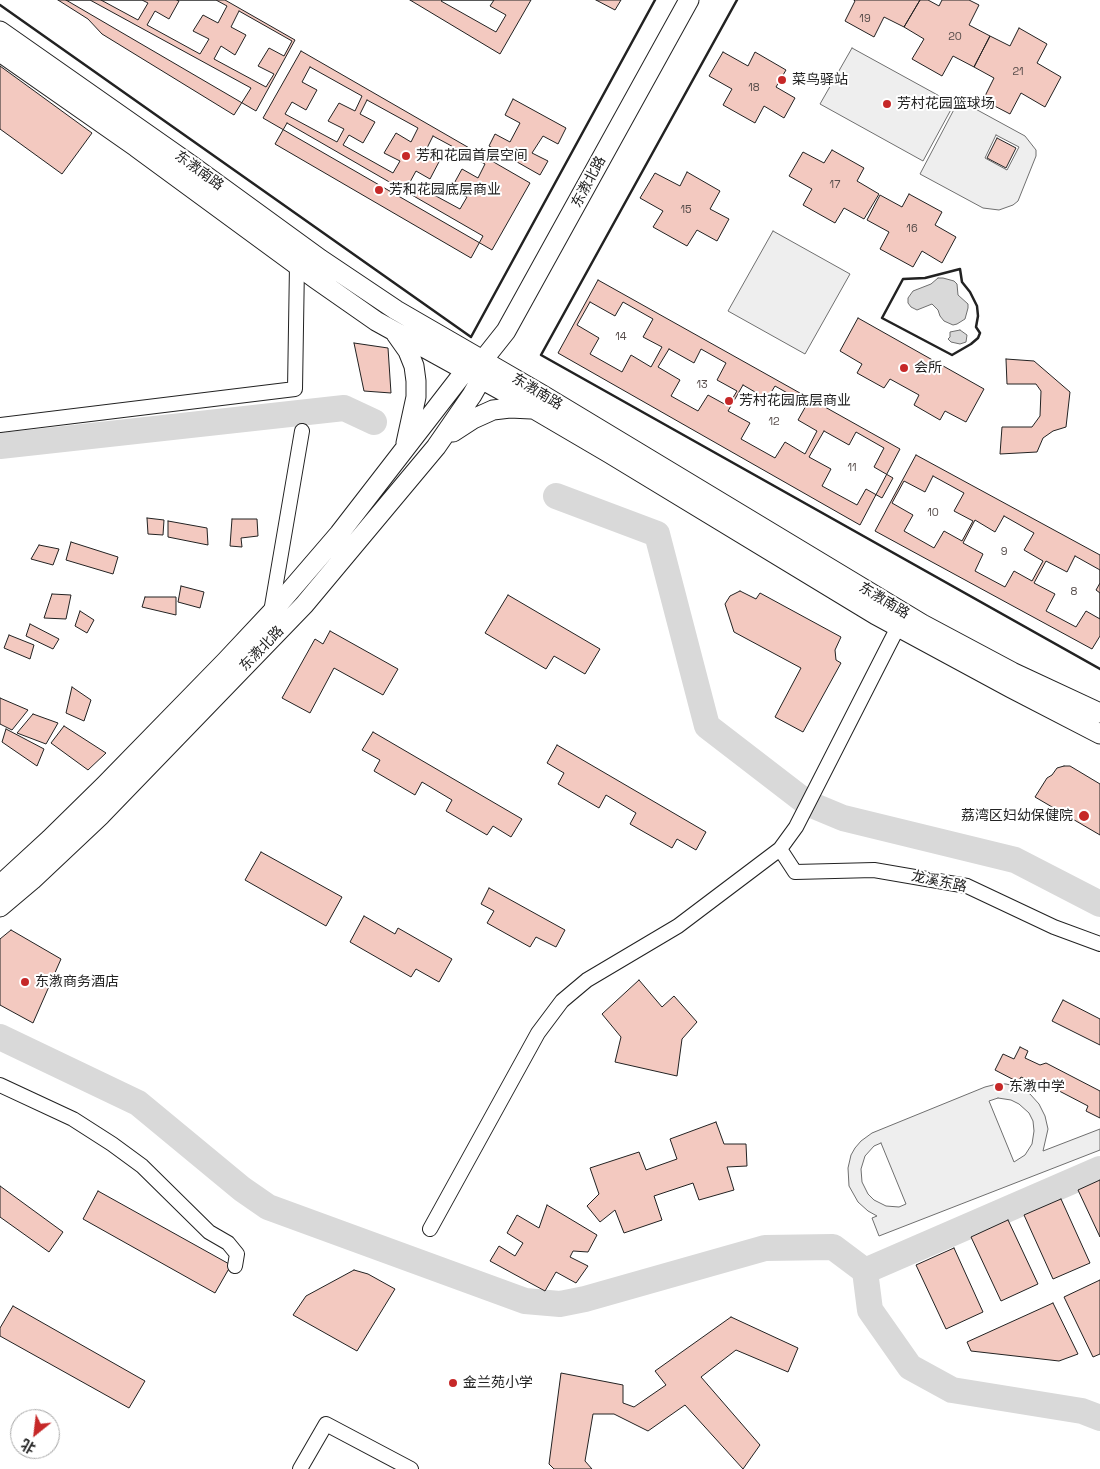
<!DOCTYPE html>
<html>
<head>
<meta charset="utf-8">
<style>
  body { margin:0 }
  #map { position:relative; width:1100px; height:1469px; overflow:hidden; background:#fff; font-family:"Space Grotesk","Noto Sans SC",sans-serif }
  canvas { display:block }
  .north { position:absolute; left:10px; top:1409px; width:50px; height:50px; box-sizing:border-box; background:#fff; border:1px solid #a7a7a7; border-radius:50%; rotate:209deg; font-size:14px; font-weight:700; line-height:20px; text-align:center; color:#222 }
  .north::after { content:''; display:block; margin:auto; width:18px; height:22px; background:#c62828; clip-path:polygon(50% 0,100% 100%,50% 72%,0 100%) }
</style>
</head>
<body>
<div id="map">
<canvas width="1100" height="1469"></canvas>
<div class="north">北</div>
</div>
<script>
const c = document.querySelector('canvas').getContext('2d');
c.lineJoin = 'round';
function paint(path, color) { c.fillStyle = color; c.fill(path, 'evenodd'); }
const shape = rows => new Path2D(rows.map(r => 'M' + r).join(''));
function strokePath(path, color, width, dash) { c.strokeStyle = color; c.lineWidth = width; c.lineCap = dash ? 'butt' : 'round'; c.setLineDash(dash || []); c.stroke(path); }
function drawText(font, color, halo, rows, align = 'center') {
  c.font = font + ' "Space Grotesk","Noto Sans SC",sans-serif'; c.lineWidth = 4; c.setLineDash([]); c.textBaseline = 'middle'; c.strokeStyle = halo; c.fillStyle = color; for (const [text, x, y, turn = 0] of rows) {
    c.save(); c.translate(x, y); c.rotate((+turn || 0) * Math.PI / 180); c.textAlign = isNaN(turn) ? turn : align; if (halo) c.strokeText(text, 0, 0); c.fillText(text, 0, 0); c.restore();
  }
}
const green = shape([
  [852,48,954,104,923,161,820,104,852,48],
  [959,100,1025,136,1036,150,1036,156,1018,201,1013,205,999,210,983,208,920,174,959,100],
  [996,135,1019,147,1007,170,985,158,996,135],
  [773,231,850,274,805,354,728,311,773,231],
  [997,1084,1006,1084,1019,1087,1030,1094,1039,1104,1045,1116,1048,1129,1043,1151,1100,1129,1100,1150,879,1236,872,1218,877,1216,868,1211,858,1202,849,1186,848,1168,851,1155,855,1148,861,1141,872,1133,985,1087,997,1084],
  [998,1098,1011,1100,1019,1104,1029,1113,1033,1121,1034,1131,1032,1144,1025,1155,1014,1162,989,1101,998,1098],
  [881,1143,906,1204,899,1207,886,1206,874,1200,868,1194,862,1182,861,1169,865,1156,874,1146,881,1143]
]);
paint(green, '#eee');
strokePath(green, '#6f6f6f', 1);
const water = shape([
  [938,278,943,278,954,281,957,284,958,295,968,304,968,308,965,319,957,324,953,325,944,321,940,316,938,310,932,304,917,310,911,307,908,303,908,298,913,291,931,284,938,278],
  [960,330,967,335,966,342,960,344,951,342,948,339,950,337,950,332,960,330]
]);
paint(water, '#d9d9d9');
strokePath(water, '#6f6f6f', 1);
strokePath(shape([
  [0,446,344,408,374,422],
  [556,496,657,534,707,726,807,803,843,818,1015,860,1100,904],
  [0,1037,138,1103,242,1189,268,1207,525,1301,560,1304,585,1299,765,1248,833,1247,865,1271,870,1310,910,1367,952,1390,1082,1411,1100,1418],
  [865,1271,1100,1169]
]), '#d9d9d9', 26);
const building = shape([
  [58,0,90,0,251,88,234,115,102,34,88,19,58,0],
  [66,0,225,0,295,40,256,111,66,0],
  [101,0,142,0,148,3,138,20,101,0],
  [177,0,216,0,227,6,218,23,203,15,193,31,209,39,200,54,147,25,155,11,169,19,179,1,177,0],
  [410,0,531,0,500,54,410,0],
  [442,0,494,0,490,6,506,15,496,32,441,1,442,0],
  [596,0,621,0,615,10,596,0],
  [854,0,920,0,904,27,884,17,874,37,845,21,855,1,854,0],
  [920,0,928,0,939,6,942,0,969,0,979,5,969,25,990,36,974,67,953,56,942,76,912,59,924,39,904,27,920,0],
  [239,11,292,41,284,56,269,48,258,66,274,74,266,87,214,59,221,46,235,55,246,35,231,27,239,11],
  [1019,28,1047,44,1037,63,1061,77,1045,107,1021,93,1010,114,983,100,994,78,974,67,990,36,1010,46,1019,28],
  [301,51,530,183,492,250,263,118,301,51],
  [723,52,748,66,755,52,786,70,776,87,795,98,784,118,764,106,755,123,723,105,732,89,709,76,723,52],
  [0,66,92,133,62,174,0,129,0,66],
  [310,67,362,96,355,111,339,103,328,121,344,129,337,142,285,114,292,102,306,110,317,90,302,82,310,67],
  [513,99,566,128,558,144,543,136,532,153,548,161,540,175,489,146,495,134,510,142,520,123,505,115,513,99],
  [367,100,418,128,411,142,396,133,384,153,400,161,393,173,343,145,349,135,363,143,375,122,360,114,367,100],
  [287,123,483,236,471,258,275,144,287,123],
  [433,136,485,164,478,178,462,169,451,189,467,197,460,209,410,182,416,171,430,179,441,158,426,150,433,136],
  [997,138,1016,148,1006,168,987,158,997,138],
  [832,150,864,168,857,181,879,194,864,219,844,208,835,223,803,205,812,189,789,176,803,152,824,163,832,150],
  [687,172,720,191,710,209,729,219,717,241,697,230,687,246,653,227,663,211,640,198,655,173,680,186,687,172],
  [909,194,942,212,935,225,956,237,942,263,922,251,913,267,880,249,889,232,867,220,880,195,902,207,909,194],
  [598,280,900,449,860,525,558,353,598,280],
  [590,302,615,316,623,302,653,319,643,337,662,347,651,367,631,355,622,372,590,354,599,338,577,325,590,302],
  [858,318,984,389,966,422,945,411,940,420,914,405,919,395,890,379,884,388,857,373,862,364,840,351,858,318],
  [354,343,388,348,391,393,364,391,354,343],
  [669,349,694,363,701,349,726,363,717,380,737,391,728,406,708,395,698,411,671,396,680,380,658,367,669,349],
  [1006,359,1034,361,1070,392,1066,427,1053,431,1043,438,1037,452,1000,454,1002,427,1032,427,1040,416,1041,391,1036,384,1007,384,1006,359],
  [743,385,767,399,775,386,807,404,798,420,817,431,805,454,785,442,775,458,741,439,750,423,728,411,743,385],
  [824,431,849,445,856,432,884,448,874,467,893,478,882,498,866,489,857,505,822,486,831,469,809,457,824,431],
  [916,455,1100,555,1100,636,1092,649,875,531,916,455],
  [933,476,964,493,954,511,973,521,962,541,944,531,934,548,904,531,913,515,892,503,904,481,925,492,933,476],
  [1004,516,1034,533,1024,550,1043,561,1032,581,1014,571,1005,587,975,571,983,554,963,543,975,520,995,532,1004,516],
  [147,518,164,520,163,535,148,534,147,518],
  [232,519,257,519,258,536,241,538,242,547,230,546,232,519],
  [168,521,207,528,208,545,168,537,168,521],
  [71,542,118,557,113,574,66,560,71,542],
  [39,545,59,549,53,565,31,559,39,545],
  [1075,556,1100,570,1100,583,1096,590,1100,593,1100,619,1086,611,1076,627,1046,611,1055,594,1034,583,1046,561,1067,572,1075,556],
  [181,586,204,592,200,608,178,602,181,586],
  [740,591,756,599,760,593,841,637,835,650,836,660,841,663,803,732,775,717,801,668,734,632,725,604,730,596,740,591],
  [52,594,71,595,66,619,44,618,52,594],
  [508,595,600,649,585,674,554,656,546,669,485,633,508,595],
  [145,597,176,597,176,615,142,607,145,597],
  [80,611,94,620,87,633,75,626,80,611],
  [30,624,59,639,53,649,26,636,30,624],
  [330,631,398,669,383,695,334,668,310,713,282,698,315,639,323,644,330,631],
  [9,635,34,645,30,659,4,648,9,635],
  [72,687,91,700,84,721,66,713,72,687],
  [0,698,28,710,12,730,0,724,0,698],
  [33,714,58,723,46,744,17,733,33,714],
  [64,726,106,753,88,770,51,743,64,726],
  [6,729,44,749,37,766,2,742,6,729],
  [373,732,522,819,511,837,493,826,487,835,446,811,452,800,422,782,415,795,374,771,380,760,362,750,373,732],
  [557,745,706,832,696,850,677,839,672,848,630,824,636,813,606,795,599,808,558,784,564,773,547,763,557,745],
  [1064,766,1070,766,1100,784,1100,835,1035,797,1047,778,1052,775,1057,768,1064,766],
  [261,852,342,897,326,926,245,880,261,852],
  [489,888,565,930,556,947,536,937,530,947,487,923,494,911,481,904,489,888],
  [364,916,395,934,398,928,452,959,439,982,416,969,411,977,350,942,364,916],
  [11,930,61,959,33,1023,0,1005,0,939,11,930],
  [639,980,662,1007,674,996,697,1022,682,1039,677,1076,615,1062,621,1037,602,1014,639,980],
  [1063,1000,1100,1019,1100,1045,1052,1021,1063,1000],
  [1020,1047,1028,1051,1025,1058,1040,1065,1046,1063,1100,1091,1100,1118,1086,1111,1088,1106,1042,1082,1040,1086,1021,1077,1018,1082,995,1070,1003,1054,1014,1059,1020,1047],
  [716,1122,724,1144,746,1144,747,1166,727,1167,734,1190,699,1200,693,1183,654,1196,662,1220,624,1233,615,1210,600,1222,587,1206,599,1194,590,1168,639,1152,646,1170,677,1159,670,1139,716,1122],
  [1100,1180,1100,1237,1078,1190,1100,1180],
  [0,1186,63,1232,49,1252,0,1217,0,1186],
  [98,1191,231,1265,215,1293,83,1219,98,1191],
  [1061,1199,1090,1263,1053,1279,1024,1215,1061,1199],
  [547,1205,597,1235,588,1252,573,1251,570,1257,588,1266,576,1283,556,1272,545,1291,490,1261,499,1246,515,1256,523,1243,507,1233,517,1215,539,1228,547,1205],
  [1008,1220,1038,1284,1001,1301,971,1237,1008,1220],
  [954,1248,983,1312,946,1329,916,1265,954,1248],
  [354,1270,368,1274,395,1289,357,1351,293,1315,306,1296,354,1270],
  [1100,1280,1100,1354,1093,1357,1064,1297,1100,1280],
  [1053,1303,1078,1354,1059,1361,971,1351,967,1342,1053,1303],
  [13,1306,145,1381,129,1408,0,1336,0,1328,13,1306],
  [731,1317,798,1348,788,1372,736,1350,701,1377,760,1445,743,1469,685,1405,648,1431,614,1414,593,1414,585,1461,592,1469,554,1469,549,1464,561,1373,623,1385,623,1403,634,1407,666,1385,655,1371,731,1317]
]);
paint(building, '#f3c9c0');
strokePath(building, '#222', 1);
const street = shape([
  [0,425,295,389,297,265],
  [271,612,302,431],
  [780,849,795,872,874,870,967,886,1054,927,1100,944],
  [0,1085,73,1119,112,1144,142,1166,209,1232,228,1243,237,1254,235,1266],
  [430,1229,538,1033,562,1001,587,980,678,926,780,849,796,827,898,627],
  [300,1469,326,1424,411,1469]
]);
const secondary = shape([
  [0,31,191,165,320,259,396,310,541,394,922,624,1012,672,1100,713],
  [0,52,136,147,316,279,376,321,510,395,609,453,876,615,1011,688,1100,734],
  [396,334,408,351,414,366,416,381,416,397,406,443],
  [453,432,473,419,493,410,510,408,531,409],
  [0,885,50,839,105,785,226,661,271,613,339,534,465,371,483,360,506,331,689,0],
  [0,907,32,880,101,815,304,605,436,447,472,395,481,379,482,369]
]);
strokePath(street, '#222', 16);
strokePath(secondary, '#222', 21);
strokePath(street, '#fff', 14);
strokePath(secondary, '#fff', 19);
strokePath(shape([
  [737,0,541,355,1100,669],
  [0,5,471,337,655,0],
  [960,269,962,282,970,292,977,306,978,316,976,327,980,333,978,338,971,344,952,355,882,318,903,279,925,278,960,269]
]), '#222', 2.5);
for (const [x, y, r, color] of [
  [782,80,5,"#c62828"],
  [887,104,5,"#c62828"],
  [406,156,5,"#c62828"],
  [379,190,5,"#c62828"],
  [904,368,5,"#c62828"],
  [729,401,5,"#c62828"],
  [1084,816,6,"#c62828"],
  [25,982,5,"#c62828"],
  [999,1087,5,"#c62828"],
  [453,1383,5,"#c62828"]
]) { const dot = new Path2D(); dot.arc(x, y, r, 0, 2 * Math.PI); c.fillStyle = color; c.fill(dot); strokePath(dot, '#fff', 2); }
drawText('11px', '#564c4a', null, [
  ["19",865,19],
  ["20",955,37],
  ["21",1018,72],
  ["18",754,88],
  ["17",835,185],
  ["15",686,210],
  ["16",912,229],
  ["14",621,337],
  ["13",702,385],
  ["12",774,422],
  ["11",852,468],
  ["10",933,513],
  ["9",1004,552],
  ["8",1074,592]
]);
drawText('14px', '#222', '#fff', [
  ["菜鸟驿站",792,80],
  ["芳村花园篮球场",897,104],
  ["芳和花园首层空间",416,156],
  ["芳和花园底层商业",389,190],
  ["会所",914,368],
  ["芳村花园底层商业",739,401],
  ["荔湾区妇幼保健院",1073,816,"right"],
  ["东漖商务酒店",35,982],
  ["东漖中学",1009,1087],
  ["金兰苑小学",463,1383]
], 'left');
drawText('14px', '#222', '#fff', [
  ["东漖南路",199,171,36],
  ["东漖北路",589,182,-62],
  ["东漖南路",537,392,31],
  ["东漖南路",884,601,31],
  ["东漖北路",262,649,-46],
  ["龙溪东路",939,882,12]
]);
</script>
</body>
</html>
